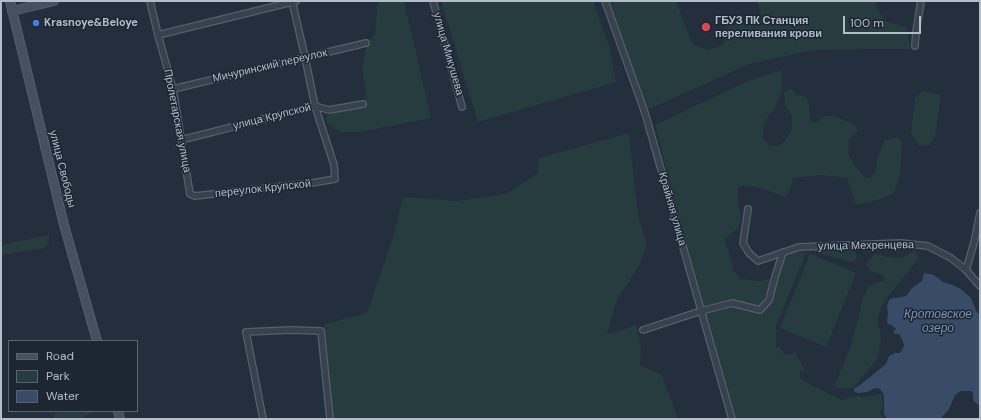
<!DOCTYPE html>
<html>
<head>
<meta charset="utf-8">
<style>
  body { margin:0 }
  #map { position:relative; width:981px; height:420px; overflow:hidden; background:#242f3e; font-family:"DM Sans",sans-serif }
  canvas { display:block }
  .frame { position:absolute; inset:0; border:2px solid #b4bcc9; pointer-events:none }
  .legend { position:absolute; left:8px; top:340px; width:130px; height:72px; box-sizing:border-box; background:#1d2633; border:1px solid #59626f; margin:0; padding:5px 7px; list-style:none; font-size:12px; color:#b4bcc9 }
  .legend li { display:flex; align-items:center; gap:8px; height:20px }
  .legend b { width:20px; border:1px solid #59626f }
  .scale { position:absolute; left:843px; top:16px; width:78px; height:18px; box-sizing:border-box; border:2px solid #b4bcc9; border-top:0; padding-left:5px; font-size:12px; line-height:14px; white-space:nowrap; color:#b4bcc9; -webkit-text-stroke:3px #1d2633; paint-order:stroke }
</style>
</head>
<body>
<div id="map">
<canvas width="981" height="420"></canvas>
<div class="frame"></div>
<ul class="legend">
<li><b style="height:5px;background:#465061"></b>Road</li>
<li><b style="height:11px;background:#263c3f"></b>Park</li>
<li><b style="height:11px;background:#394c67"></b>Water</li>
</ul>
<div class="scale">100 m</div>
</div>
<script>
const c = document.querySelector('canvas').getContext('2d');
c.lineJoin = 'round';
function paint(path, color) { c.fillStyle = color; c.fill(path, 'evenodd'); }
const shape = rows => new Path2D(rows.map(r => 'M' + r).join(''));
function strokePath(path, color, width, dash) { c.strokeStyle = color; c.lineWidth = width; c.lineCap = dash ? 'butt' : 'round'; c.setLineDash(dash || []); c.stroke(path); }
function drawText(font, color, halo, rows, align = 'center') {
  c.font = font + ' "DM Sans",sans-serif'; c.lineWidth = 3; c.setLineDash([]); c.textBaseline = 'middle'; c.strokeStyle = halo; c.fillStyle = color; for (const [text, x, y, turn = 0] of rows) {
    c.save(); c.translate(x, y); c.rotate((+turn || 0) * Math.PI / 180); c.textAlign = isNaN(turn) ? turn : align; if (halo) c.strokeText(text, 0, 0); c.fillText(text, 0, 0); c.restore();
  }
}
paint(shape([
  [378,1,404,1,431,118,360,132,340,132,327,123,326,117,331,114,364,105,367,101,362,67,367,45,375,34],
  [441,1,593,1,609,46,616,82,478,122],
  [609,1,676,1,692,44,708,50,721,46,725,40,728,26,751,22,757,18,760,11,757,1,876,1,876,7,885,21,906,27,911,49,864,49,813,50,749,64,647,110],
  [782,70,782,90,775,108,768,117,764,125,763,139,770,145,779,146,786,140,792,129,792,116,785,105,784,93,790,88,796,94,807,98,810,111,811,123,818,122,824,116,834,116,855,125,858,131,853,134,849,140,848,153,854,165,866,178,871,177,876,170,877,159,885,140,898,138,902,141,900,176,894,193,881,199,856,205,847,178,821,175,792,178,791,186,786,197,756,187,743,186,738,188,738,197,741,222,737,229,724,239,732,262,733,270,741,279,759,281,770,279,767,293,760,305,752,306,732,299,703,308,655,125,746,82],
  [922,91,941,95,935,136,930,145,919,146,911,133,915,98],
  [629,133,638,215,647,246,640,263,629,282,617,299,607,334,612,333,636,325,641,347,640,365,662,375,678,419,333,419,324,324,367,313,393,237,403,197,457,201,506,194,537,174,539,158],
  [49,235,49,242,45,248,1,255,1,245],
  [815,248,855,248,857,259,852,262,815,252],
  [914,251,919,258,893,290,883,304,877,321,880,333,881,342,877,359,854,387,844,389,834,387,851,345,857,323,863,298,869,285,886,280,883,275,870,271,866,264,875,254,893,258,902,258],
  [795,252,806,253,776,325,776,347,780,347,784,354,789,355,795,351,805,371,800,371,800,377,803,381,841,400,858,396,862,397,881,394,882,396,883,408,880,413,884,419,736,419,704,314,732,306,761,313,771,301,779,273,786,255],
  [810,254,856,273,826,347,780,328],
  [66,411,96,411,83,417,81,419,55,419,54,413,62,413]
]), '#263c3f');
paint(shape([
  [924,273,934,275,943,282,950,284,961,289,971,298,976,311,980,315,980,405,977,404,974,401,973,397,973,393,971,391,961,391,955,395,949,409,940,419,888,419,884,415,884,397,883,393,880,389,877,388,873,389,867,392,858,393,854,391,854,389,864,382,886,364,889,356,895,353,900,353,902,350,904,346,903,341,899,334,895,334,893,332,896,329,893,326,888,324,887,321,888,313,887,306,889,300,893,298,897,298,906,296,913,287,922,281]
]), '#394c67');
const street = shape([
  [150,1,158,35,173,89,190,194,195,196,312,183,335,179,334,165,315,106,305,57,292,1],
  [433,1,462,107],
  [605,1,645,113,732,419],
  [158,35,296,1],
  [915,46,916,32,921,1],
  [173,89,366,43],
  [181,140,315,106,329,110,363,104],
  [748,209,743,243,749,253,758,261,799,247,901,243,928,246,951,258,966,270,980,286],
  [966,270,974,243,980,213],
  [643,330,701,311,732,303,760,310,769,300,775,277,783,252],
  [263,419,246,332,291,330,321,331,330,419]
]);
const secondary = shape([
  [10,1,64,225,97,341],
  [12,11,54,1],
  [118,411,120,419]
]);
strokePath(street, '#565f6c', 8);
strokePath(secondary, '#565f6c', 10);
strokePath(street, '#38414e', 5.5);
strokePath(secondary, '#465061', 8);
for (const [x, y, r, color] of [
  [36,23,4,"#3f7fe0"],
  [706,27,5,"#e0444e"]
]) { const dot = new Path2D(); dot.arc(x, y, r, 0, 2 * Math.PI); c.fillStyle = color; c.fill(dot); strokePath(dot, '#1d2633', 1.5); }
drawText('bold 11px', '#b4bcc9', '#1d2633', [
  ["ГБУЗ ПК Станция",715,21],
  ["переливания крови",715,34],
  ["Krasnoye&Beloye",44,23]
], 'left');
drawText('11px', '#b4bcc9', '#1d2633', [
  ["улица Микушева",448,54,74],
  ["Мичуринский переулок",270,66,-13],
  ["улица Крупской",272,117,-14],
  ["Пролетарская улица",177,121,79],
  ["улица Свободы",62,169,76],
  ["переулок Крупской",263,189,-6],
  ["Крайняя улица",672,209,74],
  ["улица Мехренцева",866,246,-1]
]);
drawText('italic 12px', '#7c92b1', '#1d2633', [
  ["Кротовское",938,315],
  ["озеро",938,329]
]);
</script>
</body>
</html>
